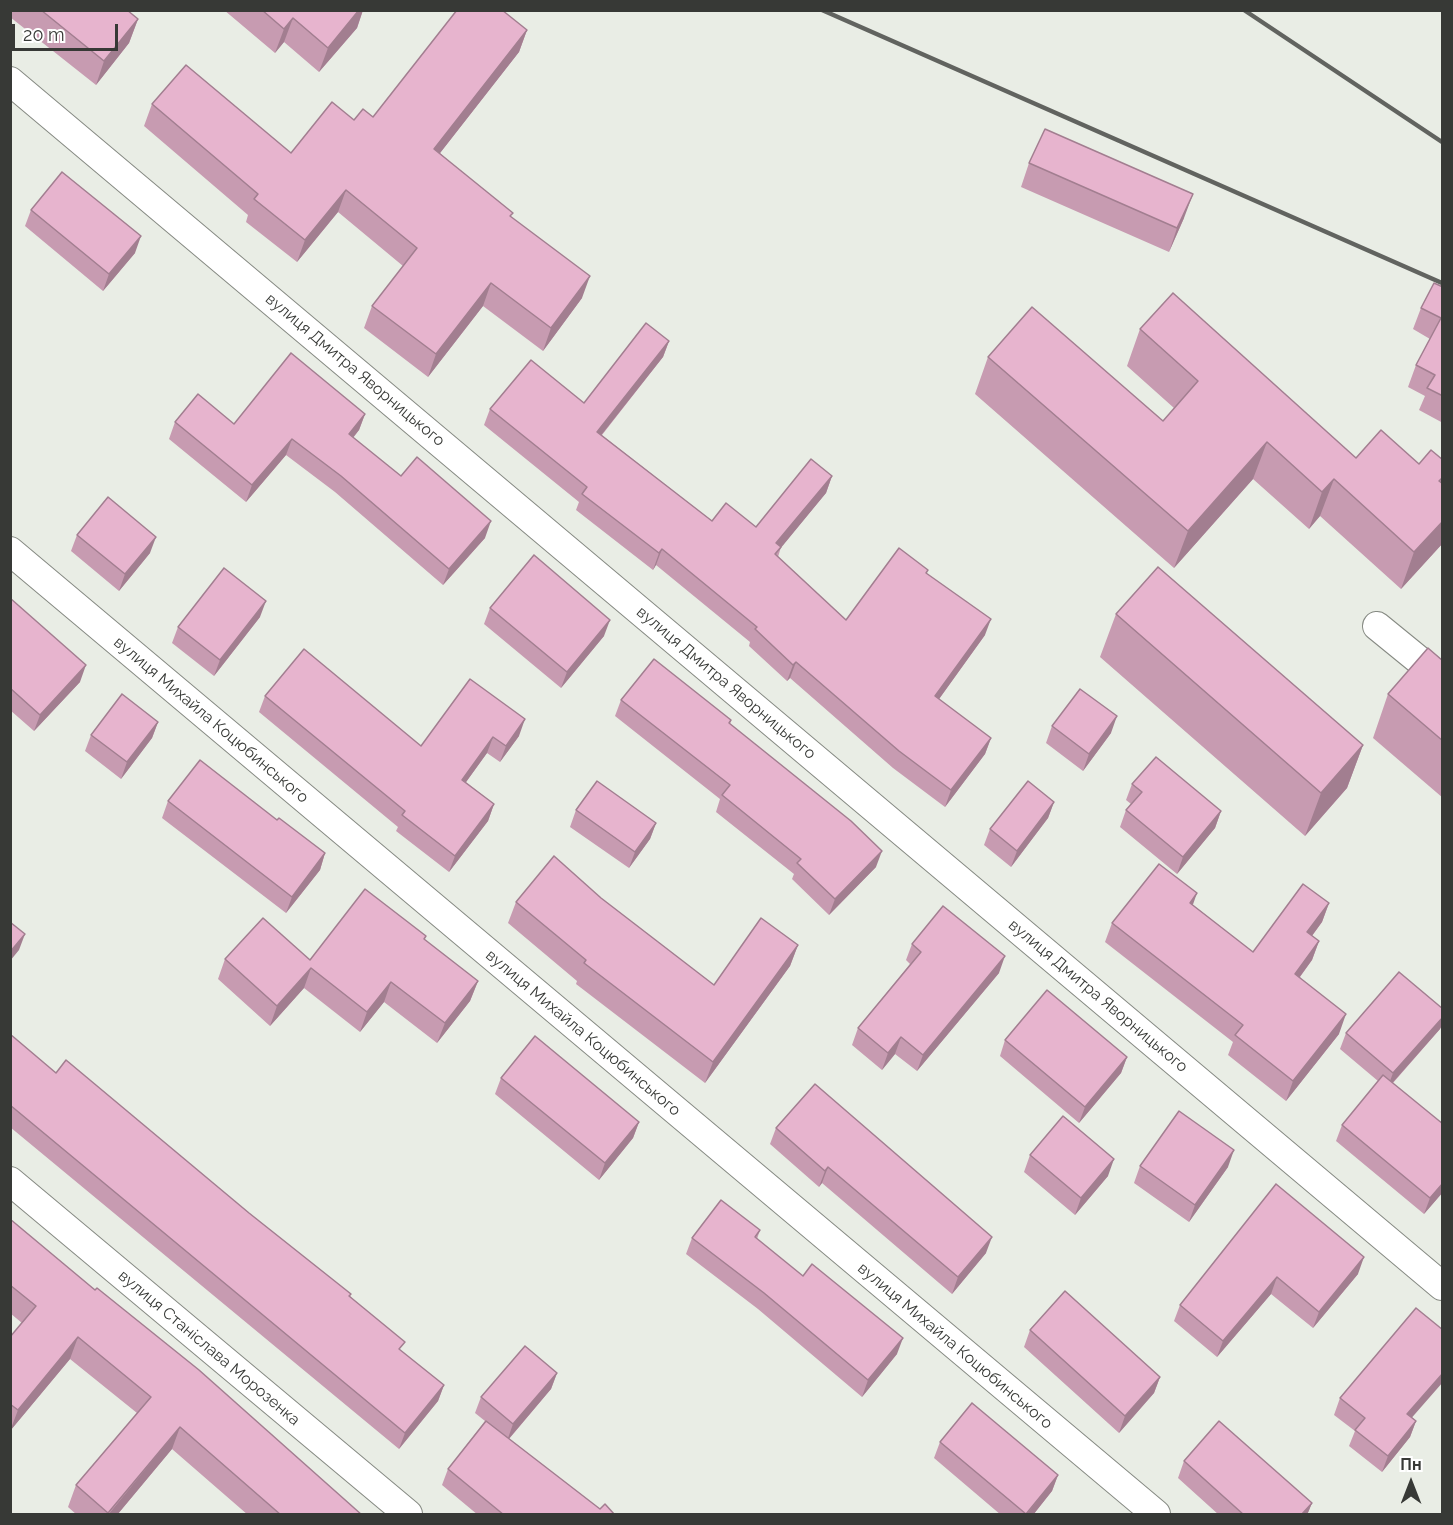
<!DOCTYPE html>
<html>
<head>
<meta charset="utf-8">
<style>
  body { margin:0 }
  #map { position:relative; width:1453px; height:1525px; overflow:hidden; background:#e9ede5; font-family:Raleway,sans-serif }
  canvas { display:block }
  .frame { position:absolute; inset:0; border:12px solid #373936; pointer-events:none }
  .north { position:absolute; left:1381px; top:1453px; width:60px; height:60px; -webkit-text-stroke:4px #fff; paint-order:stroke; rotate:0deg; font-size:16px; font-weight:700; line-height:24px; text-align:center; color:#373936 }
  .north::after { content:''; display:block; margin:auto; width:21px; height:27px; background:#373936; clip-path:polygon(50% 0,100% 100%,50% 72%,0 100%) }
  .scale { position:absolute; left:12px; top:24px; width:106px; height:27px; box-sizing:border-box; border:3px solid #373936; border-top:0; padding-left:8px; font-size:18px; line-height:21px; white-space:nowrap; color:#373936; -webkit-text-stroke:4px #fff; paint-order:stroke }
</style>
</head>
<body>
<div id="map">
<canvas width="1453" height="1525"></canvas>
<div class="frame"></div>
<div class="north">Пн</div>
<div class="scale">20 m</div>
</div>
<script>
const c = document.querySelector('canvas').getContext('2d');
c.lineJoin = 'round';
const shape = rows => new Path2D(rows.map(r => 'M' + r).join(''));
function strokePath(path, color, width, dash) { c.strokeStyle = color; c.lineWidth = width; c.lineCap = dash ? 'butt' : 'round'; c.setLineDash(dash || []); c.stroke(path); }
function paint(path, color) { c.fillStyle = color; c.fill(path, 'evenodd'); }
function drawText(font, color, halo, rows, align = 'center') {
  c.font = font + ' Raleway,sans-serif'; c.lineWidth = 5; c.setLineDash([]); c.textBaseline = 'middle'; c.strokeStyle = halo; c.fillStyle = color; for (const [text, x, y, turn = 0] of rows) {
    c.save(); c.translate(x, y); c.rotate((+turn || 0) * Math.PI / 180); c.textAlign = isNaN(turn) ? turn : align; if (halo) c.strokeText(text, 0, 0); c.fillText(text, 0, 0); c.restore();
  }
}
const street = shape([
  [10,81,1442,1286],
  [10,551,1156,1514],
  [1377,626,1442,679],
  [10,1181,408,1514]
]);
strokePath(street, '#868a83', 30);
strokePath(street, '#fff', 28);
strokePath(shape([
  [822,10,1442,283],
  [1244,10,1442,142]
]), '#61635f', 4.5);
paint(shape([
  [10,10,127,10,138,19,129,43,96,85,10,17],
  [224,10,363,10,357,28,319,72,284,42,275,53],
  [527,30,519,52,440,153,511,217,582,298,543,351,483,306,428,377,364,328,372,306,403,266,338,212,297,262,246,222,248,215,144,126,152,104,291,153,354,120,373,117],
  [1029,163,1184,218,1169,252,1021,187],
  [31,210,135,253,103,291,25,226],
  [1443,287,1443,423,1419,410,1425,396,1408,387,1416,365,1430,339,1413,329,1421,308],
  [1140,329,1356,458,1419,464,1443,460,1443,543,1401,589,1320,516,1309,529,1253,479,1174,568,975,394,988,357,1163,421,1174,408,1127,366],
  [669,341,663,357,602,435,712,521,756,527,832,476,826,493,781,547,778,557,846,620,927,574,985,635,939,699,991,738,985,754,945,807,893,768,790,678,787,681,749,646,750,642,656,565,653,570,576,510,579,502,484,425,490,409,584,403],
  [365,414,359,430,353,438,401,476,485,538,443,585,335,492,286,455,246,502,169,439,175,422,234,424],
  [77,535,150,553,119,591,71,551],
  [10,598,80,682,34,731,10,710],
  [490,608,604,636,561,688,484,624],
  [1116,614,1363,745,1347,788,1305,836,1100,657],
  [260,617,214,676,172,643,178,627],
  [1443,661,1443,798,1373,738,1388,694],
  [470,679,519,736,500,762,487,753,466,782,494,804,488,821,449,872,396,831,398,827,259,712,265,696,421,746],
  [621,700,731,720,730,724,876,867,829,915,792,879,794,874,716,812,720,799,615,716],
  [158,722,152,738,121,779,85,751,91,735],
  [1052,726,1111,733,1083,771,1046,743],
  [1132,784,1221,811,1215,828,1177,874,1120,827,1126,810,1131,804,1126,800],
  [168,801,277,820,325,853,320,870,286,913,162,818],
  [1054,802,1048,818,1011,867,984,845,990,829],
  [576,810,656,823,650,839,629,868,570,827],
  [601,898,714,985,798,945,790,966,705,1083,576,984,577,981,508,923,516,902],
  [1329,903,1322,922,1312,936,1319,941,1312,960,1300,977,1339,1034,1286,1101,1228,1055,1233,1042,1105,942,1112,923,1193,905,1253,952],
  [425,940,478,981,470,1001,437,1043,384,1002,360,1032,304,988,270,1026,218,979,225,959,310,960],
  [912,944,999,973,917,1071,895,1054,882,1070,852,1045,858,1028,910,964,906,960],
  [1443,1009,1443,1023,1440,1029,1393,1083,1443,1192,1424,1214,1336,1141,1342,1125,1378,1081,1340,1049,1346,1033],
  [10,1034,56,1073,249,1213,351,1294,350,1296,401,1351,444,1385,438,1401,399,1449,10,1127],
  [1005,1040,1127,1057,1121,1073,1079,1123,1000,1056],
  [501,1078,639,1122,633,1138,599,1180,495,1094],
  [776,1128,986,1253,952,1294,822,1183,819,1187,770,1144],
  [1030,1155,1108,1176,1075,1215,1024,1172],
  [1140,1166,1228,1167,1189,1222,1134,1183],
  [1276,1184,1358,1274,1313,1328,1271,1294,1217,1357,1174,1321,1180,1305],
  [10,1219,362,1515,248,1515,172,1449,117,1515,77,1515,68,1507,76,1485,137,1413,70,1359,10,1431,10,1337,22,1323,10,1313],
  [760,1230,757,1239,897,1354,862,1397,758,1309,686,1254,692,1238],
  [1030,1330,1160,1377,1154,1393,1119,1433,1024,1347],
  [557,1373,551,1389,509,1439,600,1509,615,1515,478,1515,442,1485,448,1469,485,1421,475,1413,481,1397],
  [1340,1398,1412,1417,1416,1421,1410,1437,1382,1472,1349,1446,1355,1431,1334,1415],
  [940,1442,1058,1475,1052,1491,1033,1515,1001,1515,934,1458],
  [1184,1461,1312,1503,1307,1515,1219,1515,1178,1478]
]), '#c79bb1');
paint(shape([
  [359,10,363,10,357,28,319,72,328,48],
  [293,18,284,42,275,53,284,29],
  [138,19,129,43,96,85,104,61],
  [527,30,519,52,426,171,434,149],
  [346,190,338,212,297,262,305,240],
  [1193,194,1184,218,1169,252,1177,228],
  [141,236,135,253,103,291,109,274],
  [590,276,582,298,543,351,551,328],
  [491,283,483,306,428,377,436,354],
  [669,341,663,357,591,448,597,432],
  [365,414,359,430,343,450,349,434],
  [292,439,286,455,246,502,252,485],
  [1267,442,1253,479,1174,568,1188,531],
  [832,476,826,493,771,560,776,543],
  [1334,479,1320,516,1309,529,1322,492],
  [491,521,485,538,443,585,449,569],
  [1443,521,1443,543,1401,589,1414,552],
  [156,537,150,553,119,591,125,574],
  [662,549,656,565,653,570,659,553],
  [266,601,260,617,214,676,220,660],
  [991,619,985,635,929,713,935,696],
  [610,620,604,636,561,688,567,672],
  [796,662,790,678,787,681,793,665],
  [86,665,80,682,34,731,40,715],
  [1117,716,1111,733,1083,771,1089,754],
  [525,719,519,736,500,762,506,746],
  [158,722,152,738,121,779,127,762],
  [493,737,487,753,456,796,462,780],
  [991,738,985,754,945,807,951,790],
  [1363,745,1347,788,1305,836,1321,793],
  [1054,802,1048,818,1011,867,1017,851],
  [494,804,488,821,449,872,455,856],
  [1221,811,1215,828,1177,874,1183,857],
  [656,823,650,839,629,868,635,852],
  [882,851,876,867,829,915,835,899],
  [325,853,320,870,286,913,292,897],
  [1197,893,1190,913,1190,903],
  [1329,903,1322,922,1300,952,1307,932],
  [25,934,19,950,10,961,10,952],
  [1319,941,1312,960,1288,993,1295,974],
  [798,945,790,966,705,1083,713,1062],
  [1005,956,999,973,917,1071,923,1055],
  [311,968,304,988,270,1026,277,1006],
  [478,981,470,1001,437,1043,445,1023],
  [391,982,384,1002,360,1032,367,1012],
  [1346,1014,1339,1034,1286,1101,1293,1081],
  [1443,1017,1443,1023,1440,1029,1387,1089,1393,1073],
  [901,1037,895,1054,882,1070,888,1053],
  [1127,1057,1121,1073,1079,1123,1085,1107],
  [639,1122,633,1138,599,1180,605,1163],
  [1234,1150,1228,1167,1189,1222,1195,1205],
  [1114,1159,1108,1176,1075,1215,1081,1198],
  [828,1167,822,1183,819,1187,825,1171],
  [1443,1183,1443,1192,1424,1214,1430,1198],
  [992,1237,986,1253,952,1294,958,1277],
  [1364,1257,1358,1274,1313,1328,1319,1312],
  [1277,1277,1271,1294,1217,1357,1223,1341],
  [78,1337,70,1359,10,1431,18,1410],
  [903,1338,897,1354,862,1397,868,1380],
  [557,1373,551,1389,507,1441,513,1424],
  [1443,1373,1443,1382,1401,1430,1407,1414],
  [1160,1377,1154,1393,1119,1433,1125,1416],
  [444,1385,438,1401,399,1449,405,1433],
  [1416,1421,1410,1437,1382,1472,1388,1456],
  [180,1427,172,1449,117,1515,108,1515],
  [1058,1475,1052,1491,1033,1515,1026,1515],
  [1312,1503,1307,1515,1301,1515]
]), '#a27e90');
const building = shape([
  [41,10,127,10,138,19,104,61,41,10],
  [262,10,359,10,328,48,293,18,284,29,262,10],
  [457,10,502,10,527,30,434,149,513,213,510,216,590,276,551,328,491,283,436,354,372,306,417,248,346,190,305,240,254,199,258,194,152,104,186,65,291,153,332,102,354,120,363,109,373,117,457,10],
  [1045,129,1193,194,1177,228,1029,163,1045,129],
  [62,172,141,236,109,274,31,210,62,172],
  [1434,283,1443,287,1443,396,1427,388,1435,375,1416,365,1441,318,1421,308,1434,283],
  [1173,293,1356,458,1381,430,1419,464,1431,450,1443,460,1443,477,1439,481,1443,484,1443,521,1414,552,1334,479,1322,492,1267,442,1188,531,988,357,1032,307,1163,421,1198,381,1140,329,1173,293],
  [646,323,669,341,597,432,712,521,726,503,756,527,811,459,832,476,776,543,781,547,775,554,846,620,899,548,928,570,926,573,991,619,935,696,991,738,951,790,899,751,796,662,793,665,755,629,757,627,662,549,659,553,582,494,587,487,490,409,531,360,584,403,646,323],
  [291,353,365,414,349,434,401,476,417,457,491,521,449,569,341,476,292,439,252,485,175,422,198,394,234,424,291,353],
  [108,497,156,537,125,574,77,535,108,497],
  [534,555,610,620,567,672,490,608,534,555],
  [1158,567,1363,745,1321,793,1116,614,1158,567],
  [224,568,266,601,220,660,178,627,224,568],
  [10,598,86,665,40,715,10,688,10,598],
  [1428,648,1443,661,1443,741,1388,694,1428,648],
  [304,649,421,746,470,679,525,719,506,746,493,737,462,780,494,804,455,856,402,815,405,811,265,696,304,649],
  [654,659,731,720,729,723,851,821,882,851,835,899,797,863,801,859,722,795,730,785,621,700,654,659],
  [1080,689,1117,716,1089,754,1052,726,1080,689],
  [122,694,158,722,127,762,91,735,122,694],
  [1156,757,1221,811,1183,857,1126,810,1142,792,1132,784,1156,757],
  [200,760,277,820,279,818,325,853,292,897,168,801,200,760],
  [597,781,656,823,635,852,576,810,597,781],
  [1028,781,1054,802,1017,851,990,829,1028,781],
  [554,856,601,898,714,985,761,918,798,945,713,1062,584,963,586,960,516,902,554,856],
  [1159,864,1197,893,1190,903,1253,952,1303,884,1329,903,1307,932,1319,941,1295,974,1346,1014,1293,1081,1235,1035,1243,1025,1112,923,1159,864],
  [365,889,426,936,424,939,478,981,445,1023,391,982,367,1012,311,968,277,1006,225,959,263,918,310,960,365,889],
  [943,906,1005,956,923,1055,901,1037,888,1053,858,1028,921,952,912,944,943,906],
  [10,922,25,934,10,952,10,922],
  [1399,972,1443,1009,1443,1017,1393,1073,1346,1033,1399,972],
  [1047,990,1127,1057,1085,1107,1005,1040,1047,990],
  [10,1034,56,1073,66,1060,249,1213,351,1294,349,1296,405,1342,399,1349,444,1385,405,1433,10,1105,10,1034],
  [535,1036,639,1122,605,1163,501,1078,535,1036],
  [1383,1075,1443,1124,1443,1183,1430,1198,1342,1125,1383,1075],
  [815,1084,992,1237,958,1277,828,1167,825,1171,776,1128,815,1084],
  [1179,1111,1234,1150,1195,1205,1140,1166,1179,1111],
  [1063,1116,1114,1159,1081,1198,1030,1155,1063,1116],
  [1276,1184,1364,1257,1319,1312,1277,1277,1223,1341,1180,1305,1276,1184],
  [721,1200,760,1230,755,1237,803,1276,812,1264,903,1338,868,1380,764,1293,692,1238,721,1200],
  [10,1219,95,1290,97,1288,199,1370,362,1515,281,1515,180,1427,108,1513,76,1485,151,1397,78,1337,18,1410,10,1404,10,1337,36,1306,10,1285,10,1219],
  [1065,1291,1160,1377,1125,1416,1030,1330,1065,1291],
  [1416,1308,1443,1330,1443,1373,1407,1414,1416,1421,1388,1456,1355,1430,1365,1418,1340,1398,1416,1308],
  [525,1346,557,1373,513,1424,481,1397,525,1346],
  [972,1403,1058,1475,1026,1514,940,1442,972,1403],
  [486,1421,600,1509,605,1504,615,1515,504,1515,448,1469,486,1421],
  [1219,1421,1312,1503,1301,1515,1244,1515,1184,1461,1219,1421]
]);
paint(building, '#e7b4ce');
strokePath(building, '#a27e90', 1.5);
drawText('16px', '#373936', '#fff', [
  ["вулиця Дмитра Яворницького",355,370,40],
  ["вулиця Дмитра Яворницького",726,683,40],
  ["вулиця Михайла Коцюбинського",211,720,40],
  ["вулиця Дмитра Яворницького",1098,996,40],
  ["вулиця Михайла Коцюбинського",583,1033,40],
  ["вулиця Михайла Коцюбинського",955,1346,40],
  ["вулиця Станіслава Морозенка",209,1348,40]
]);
</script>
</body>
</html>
